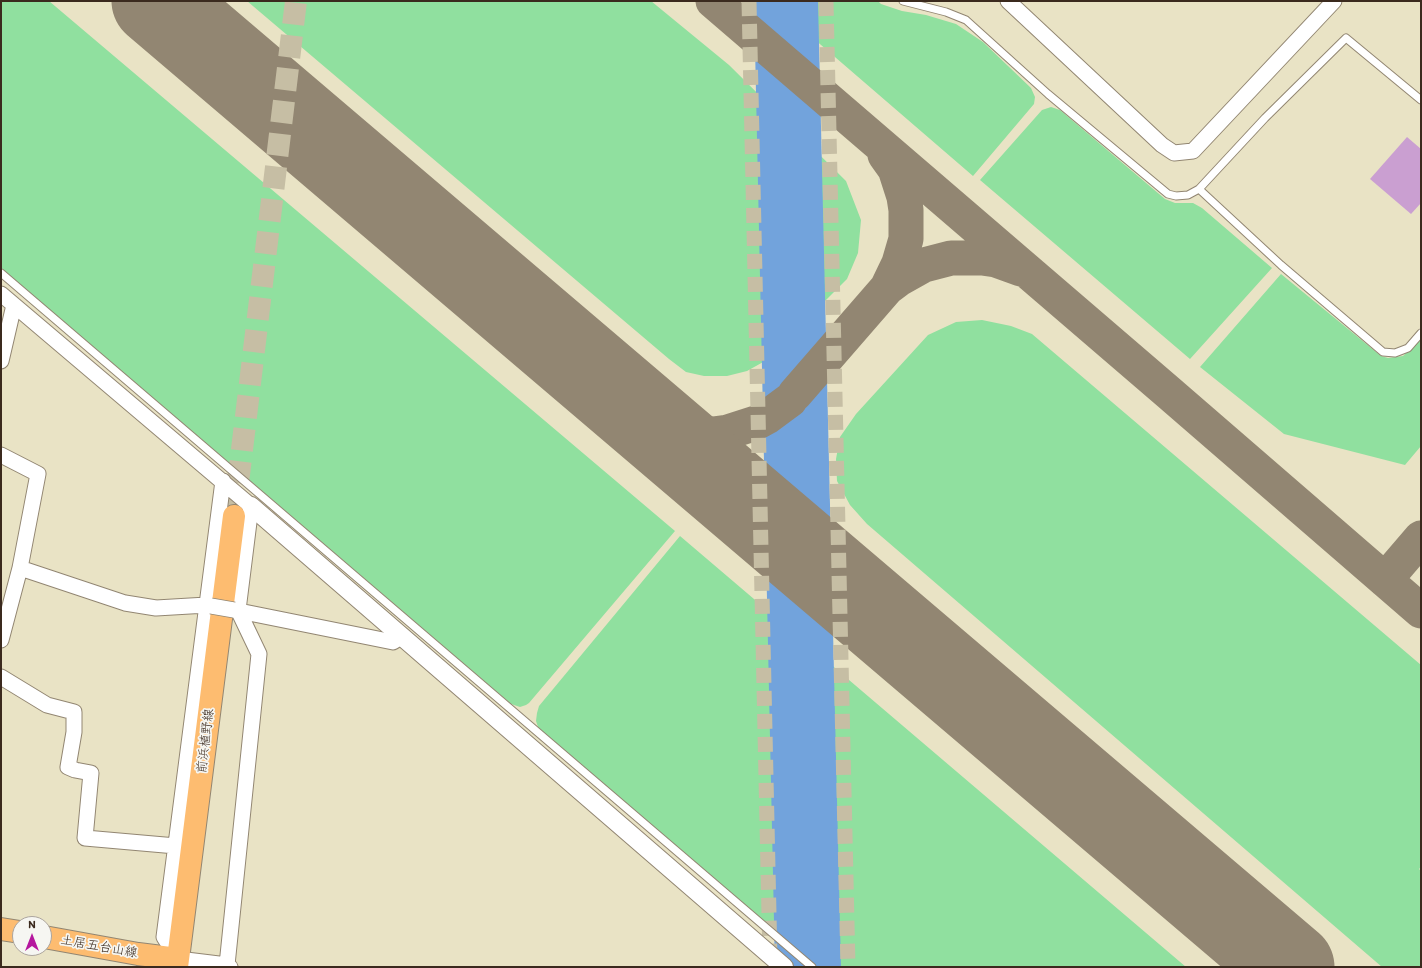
<!DOCTYPE html>
<html>
<head>
<meta charset="utf-8">
<style>
  body { margin:0 }
  #map { position:relative; width:1422px; height:968px; overflow:hidden; background:#e9e3c5; font-family:Itim,sans-serif }
  canvas { display:block }
  .frame { position:absolute; inset:0; border:2px solid #3b2a1e; pointer-events:none }
  .north { position:absolute; left:12px; top:916px; width:40px; height:40px; box-sizing:border-box; background:#f6f6f2; border:1px solid #aba49d; border-radius:50%; rotate:0deg; font-size:11px; font-weight:700; line-height:16px; text-align:center; color:#3b2a1e }
  .north::after { content:''; display:block; margin:auto; width:14px; height:18px; background:#b5179e; clip-path:polygon(50% 0,100% 100%,50% 72%,0 100%) }
</style>
</head>
<body>
<div id="map">
<canvas width="1422" height="968"></canvas>
<div class="frame"></div>
<div class="north">N</div>
</div>
<script>
const c = document.querySelector('canvas').getContext('2d');
c.lineJoin = 'round';
function paint(path, color) { c.fillStyle = color; c.fill(path, 'evenodd'); }
const shape = rows => new Path2D(rows.map(r => 'M' + r).join(''));
function strokePath(path, color, width, dash) { c.strokeStyle = color; c.lineWidth = width; c.lineCap = dash ? 'butt' : 'round'; c.setLineDash(dash || []); c.stroke(path); }
function drawText(font, color, halo, rows, align = 'center') {
  c.font = font + ' Itim,"Klee One",sans-serif'; c.lineWidth = 3.5; c.setLineDash([]); c.textBaseline = 'middle'; c.strokeStyle = halo; c.fillStyle = color; for (const [text, x, y, turn = 0] of rows) {
    c.save(); c.translate(x, y); c.rotate((+turn || 0) * Math.PI / 180); c.textAlign = isNaN(turn) ? turn : align; if (halo) c.strokeText(text, 0, 0); c.fillText(text, 0, 0); c.restore();
  }
}
paint(shape([
  [1,1,49,1,675,531,529,703,526,705,520,707,511,704,1,268],
  [247,1,651,1,729,65,846,181,861,220,858,253,847,279,765,361,747,371,727,376,704,376,686,372,669,359],
  [770,1,878,1,881,4,902,11,926,15,956,24,983,42,1031,88,1035,97,1034,104,973,176],
  [1051,107,1060,110,1165,199,1175,203,1193,203,1202,208,1272,268,1190,359,980,180,1042,110],
  [1281,274,1381,356,1388,358,1403,356,1421,339,1421,446,1405,465,1284,434,1200,367],
  [982,320,1011,326,1032,334,1421,665,1421,867,1419,869,1421,871,1421,967,1382,967,867,524,850,505,837,481,836,459,840,437,856,414,928,335,956,322],
  [680,536,1186,967,818,967,543,732,538,727,536,721,537,713,539,706]
]), '#90e09f');
paint(shape([
  [754,1,818,1,841,967,775,967]
]), '#72a3dc');
strokePath(shape([
  [713,1,1168,392,1421,611],
  [887,288,899,279,924,265,951,258,982,258,996,260,1021,269],
  [795,394,887,288,899,263,906,239,906,210,904,197,895,169,885,155],
  [630,405,654,421,669,428,697,433,713,434,728,432,756,423,767,417,790,400],
  [1385,580,1421,538]
]), '#928672', 35);
strokePath(shape([
  [156,1,1290,967]
]), '#928672', 89);
paint(shape([
  [1407,137,1421,149,1421,203,1411,214,1370,179]
]), '#ca9fd1');
strokePath(shape([
  [749,1,770,960],
  [826,1,848,967]
]), '#c6bea4', 15, [15, 8]);
strokePath(shape([
  [234,516,296,1]
]), '#c6bea4', 22, [22, 11]);
const service = shape([
  [903,1,946,12,966,20,1048,94,1168,194,1176,196,1188,195,1199,189,1265,118,1346,38,1421,100],
  [1199,189,1281,265,1383,352,1395,353,1408,348,1421,333],
  [1,273,812,967]
]);
const minor = shape([
  [1008,1,1162,145,1174,153,1193,151,1334,1],
  [1,294,251,506,238,610,259,654,227,965],
  [1,361,14,305],
  [1,455,38,474,20,568,1,640],
  [223,481,164,937,178,959,227,965,230,967],
  [20,568,125,603,156,608,207,605,211,606],
  [234,610,393,642,401,637],
  [1,677,47,705,74,712,74,732,68,767,75,770,91,773,85,838,176,846]
]);
const tertiary = shape([
  [251,506,784,967]
]);
const primary = shape([
  [1,929,20,932],
  [44,937,138,954,178,959],
  [177,967,234,516]
]);
strokePath(service, '#928672', 9);
strokePath(minor, '#928672', 17);
strokePath(tertiary, '#928672', 20);
strokePath(primary, '#928672', 24);
strokePath(service, '#fff', 7);
strokePath(minor, '#fff', 15);
strokePath(tertiary, '#fff', 18);
strokePath(primary, '#fdbc70', 22);
const minorBridge = shape([
  [211,606,234,610]
]);
strokePath(minorBridge, '#928672', 17, []);
strokePath(minorBridge, '#fff', 15);
drawText('13px', '#3b2a1e', '#f6f6f2', [
  ["前浜植野線",206,741,-83],
  ["土居五台山線",99,947,10]
]);
</script>
</body>
</html>
